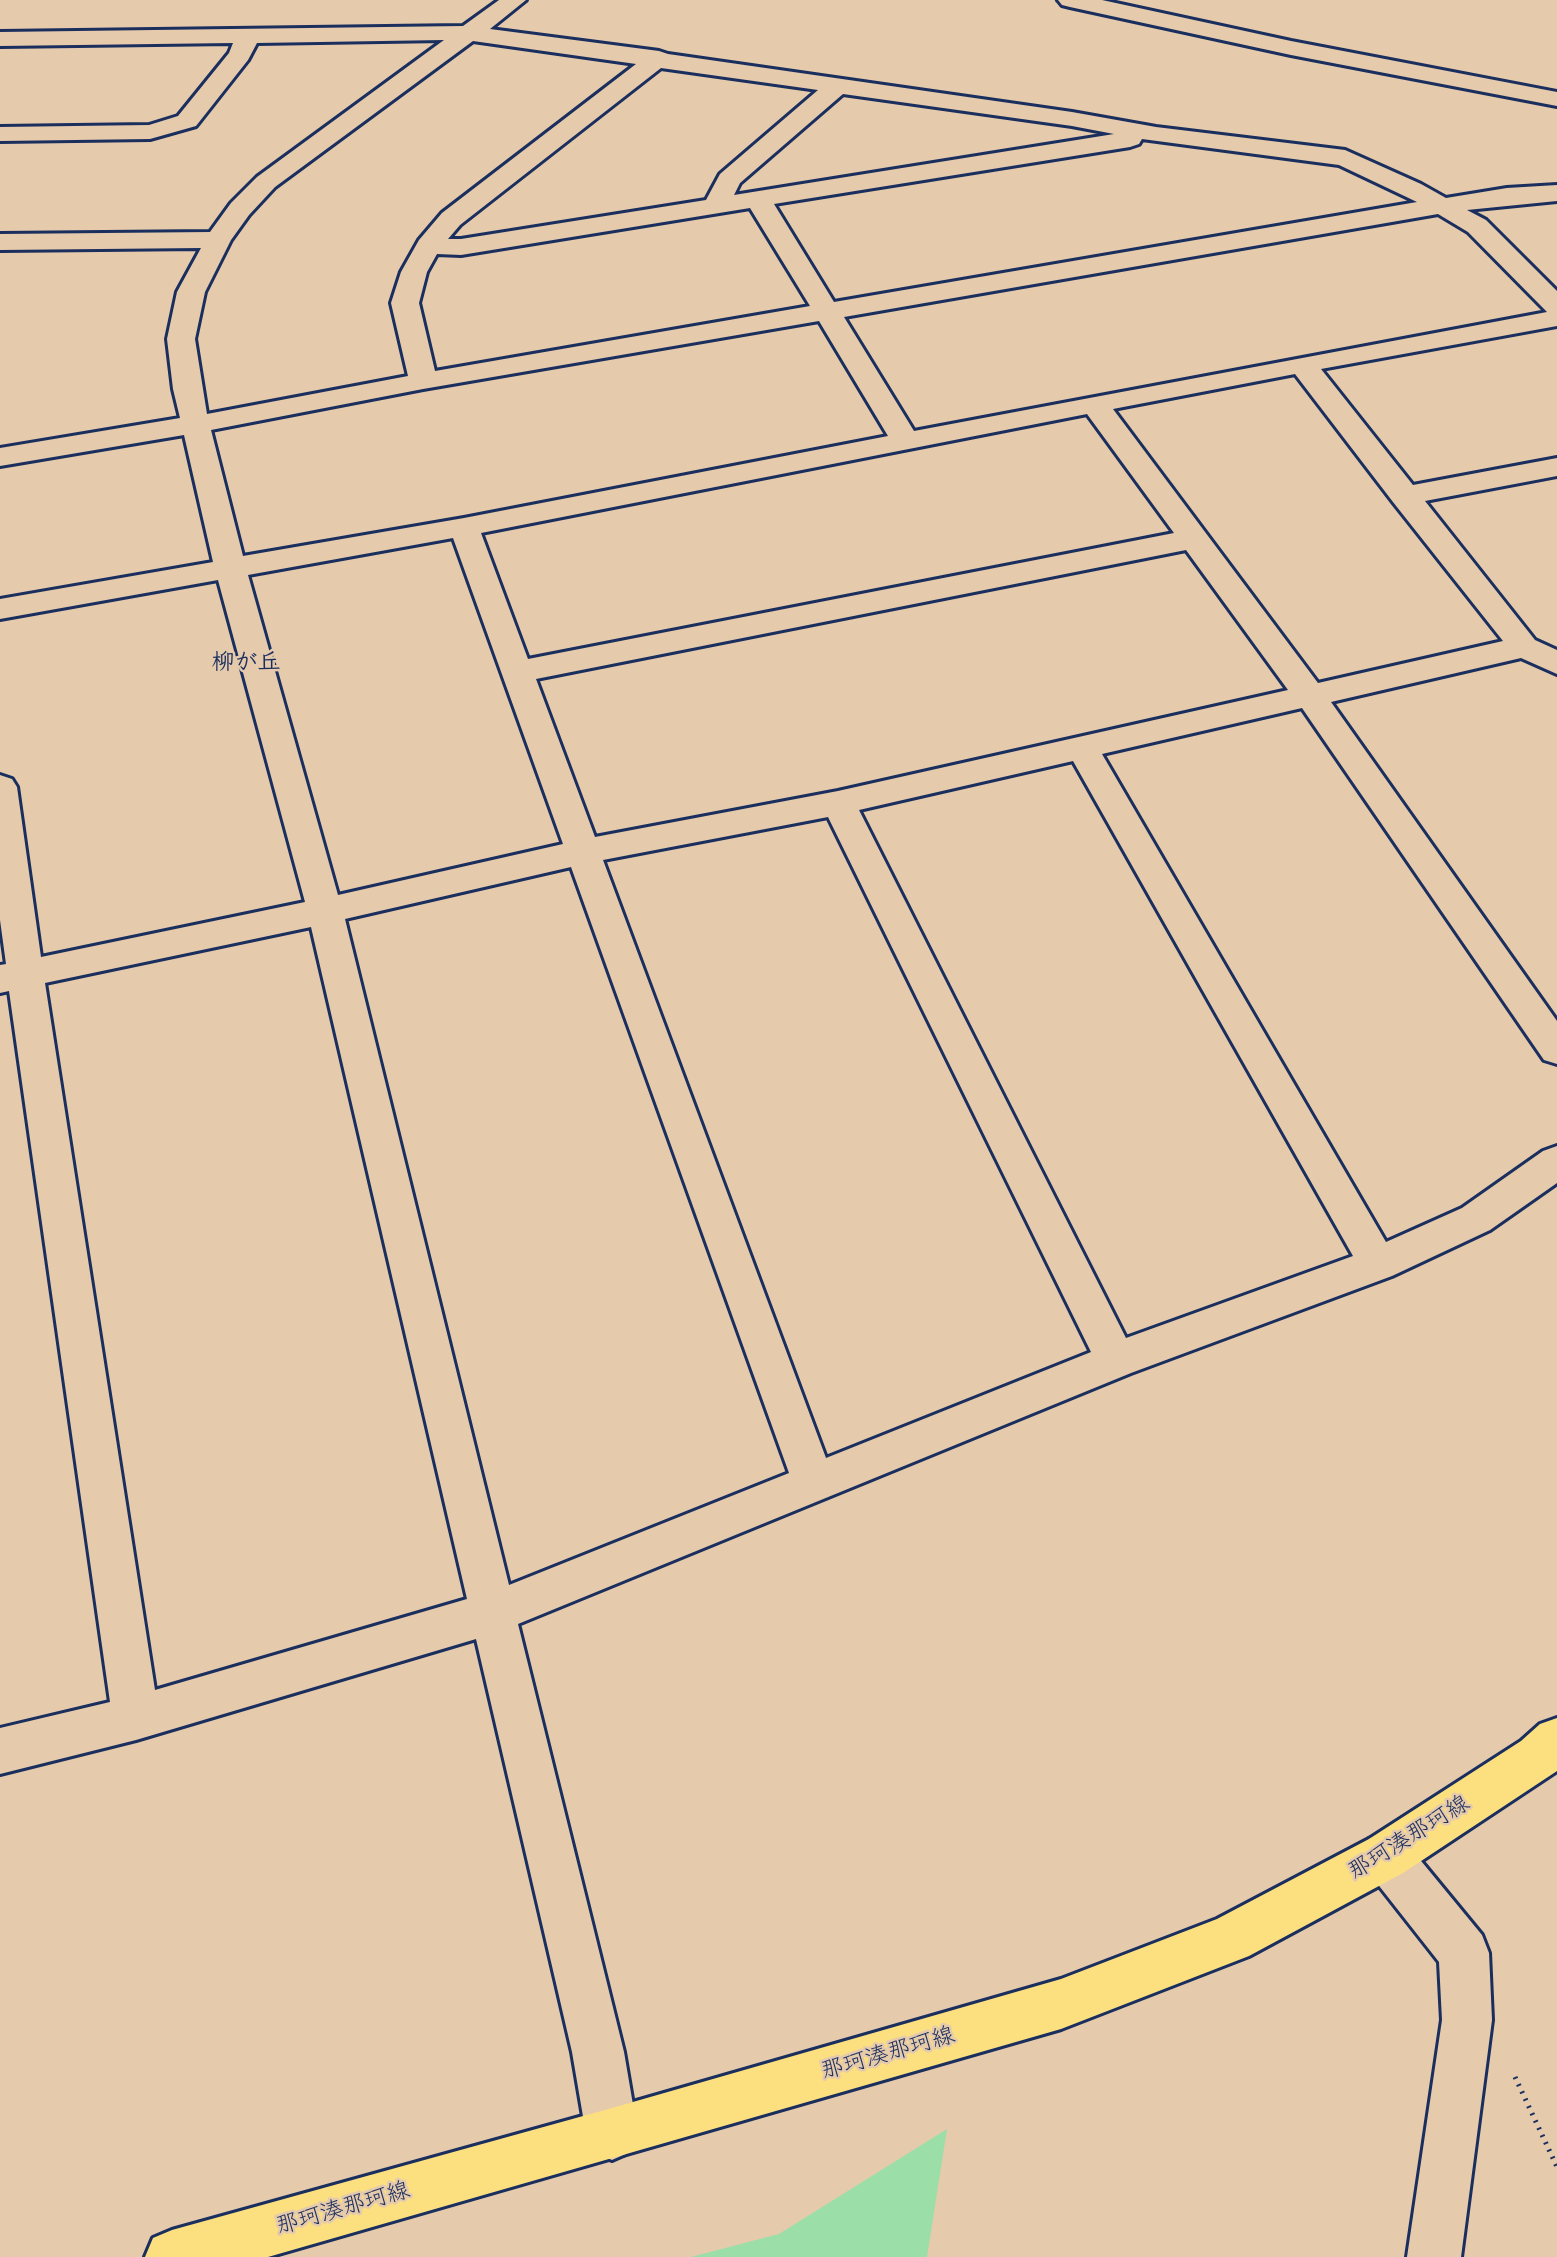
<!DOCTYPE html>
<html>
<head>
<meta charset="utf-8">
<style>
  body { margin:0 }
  canvas { display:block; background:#e5caac }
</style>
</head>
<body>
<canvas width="1557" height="2257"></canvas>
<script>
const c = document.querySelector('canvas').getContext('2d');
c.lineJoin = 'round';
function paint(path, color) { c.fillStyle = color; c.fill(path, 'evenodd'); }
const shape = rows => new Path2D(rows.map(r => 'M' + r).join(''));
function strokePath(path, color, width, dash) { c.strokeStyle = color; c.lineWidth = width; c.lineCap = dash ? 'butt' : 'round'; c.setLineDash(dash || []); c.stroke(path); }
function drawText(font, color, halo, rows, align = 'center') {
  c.font = font + ' "Shantell Sans","Klee One",sans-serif'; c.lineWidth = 5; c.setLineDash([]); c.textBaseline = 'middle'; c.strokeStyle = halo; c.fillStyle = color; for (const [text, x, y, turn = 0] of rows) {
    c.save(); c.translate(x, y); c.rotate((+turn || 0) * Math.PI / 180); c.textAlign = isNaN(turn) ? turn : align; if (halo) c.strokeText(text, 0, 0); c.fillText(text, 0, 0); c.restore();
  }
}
paint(shape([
  [947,2129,927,2257,691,2257,779,2234]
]), '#9cdea8');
const minor = shape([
  [499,0,526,0,490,29,659,51,668,54,1072,112,1156,127,1345,150,1421,184,1446,198,1507,188,1557,185,1557,201,1467,210,1486,220,1557,291,1557,326,1321,369,1413,485,1557,458,1557,476,1425,501,1535,640,1557,650,1557,674,1521,658,1331,702,1557,1021,1557,1064,1544,1060,1302,708,1102,754,1386,1242,1462,1208,1543,1151,1557,1146,1557,1183,1490,1230,1392,1276,1131,1373,518,1624,624,2052,638,2134,630,2152,612,2160,594,2152,586,2134,572,2052,476,1639,136,1740,0,1774,0,1728,110,1702,9,991,0,993,0,965,6,964,0,920,0,775,12,779,17,787,41,957,305,902,218,580,0,619,0,599,213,562,184,435,0,466,0,448,180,418,173,389,167,339,177,292,201,248,0,250,0,234,210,232,231,203,257,177,444,40,257,43,248,60,196,126,150,139,0,141,0,127,149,125,178,116,229,53,233,43,0,46,0,32,463,26,499,0],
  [473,41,636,64,442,213,419,240,401,272,391,303,408,376,207,414,195,339,205,292,231,240,249,215,275,187,473,41],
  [661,68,818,90,720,174,706,200,461,239,448,239,460,225,661,68],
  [843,94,1072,126,1114,134,734,195,740,183,843,94],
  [1142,139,1339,165,1417,202,834,302,774,204,1130,147,1139,144,1142,139],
  [750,208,810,306,435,371,419,303,427,272,437,254,461,255,750,208],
  [1438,214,1468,232,1547,312,914,431,844,317,1438,214],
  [819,321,888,436,464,518,243,556,211,430,423,389,819,321],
  [1295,374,1393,502,1503,641,1318,683,1113,409,1295,374],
  [1087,414,1174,533,528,659,481,533,1087,414],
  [453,538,563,844,338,895,248,575,453,538],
  [1186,550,1288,690,838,791,595,837,536,679,1186,550],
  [1073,761,1353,1256,1126,1338,859,810,1073,761],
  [828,817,1091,1352,826,1458,603,860,828,817],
  [571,867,789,1473,509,1585,345,919,571,867],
  [311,927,467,1599,155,1690,45,983,311,927],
  [1058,0,1102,0,1291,41,1557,92,1557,106,1291,55,1070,7,1062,5,1058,0],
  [1386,1832,1403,1839,1482,1935,1489,1953,1492,2020,1461,2257,1407,2257,1442,2020,1439,1962,1369,1873,1362,1856,1369,1839,1386,1832]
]);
const major = shape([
  [1557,1718,1557,1771,1403,1873,1249,1956,1061,2029,268,2257,145,2257,153,2238,172,2230,612,2108,1061,1979,1217,1919,1369,1839,1521,1741,1540,1724,1557,1718]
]);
strokePath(minor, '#1b2f5e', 6);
strokePath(major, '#1b2f5e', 6);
strokePath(shape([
  [1515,2077,1557,2167]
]), '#1b2f5e', 5, [2, 6]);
paint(minor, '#e5caac');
paint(major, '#fce080');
drawText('bold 23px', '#1b2f5e', '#e5caac', [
  ["柳が丘",246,663]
]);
drawText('23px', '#1b2f5e', '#e5caac', [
  ["那珂湊那珂線",1409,1838,-32],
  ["那珂湊那珂線",888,2054,-16],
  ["那珂湊那珂線",343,2209,-16]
]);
</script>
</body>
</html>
